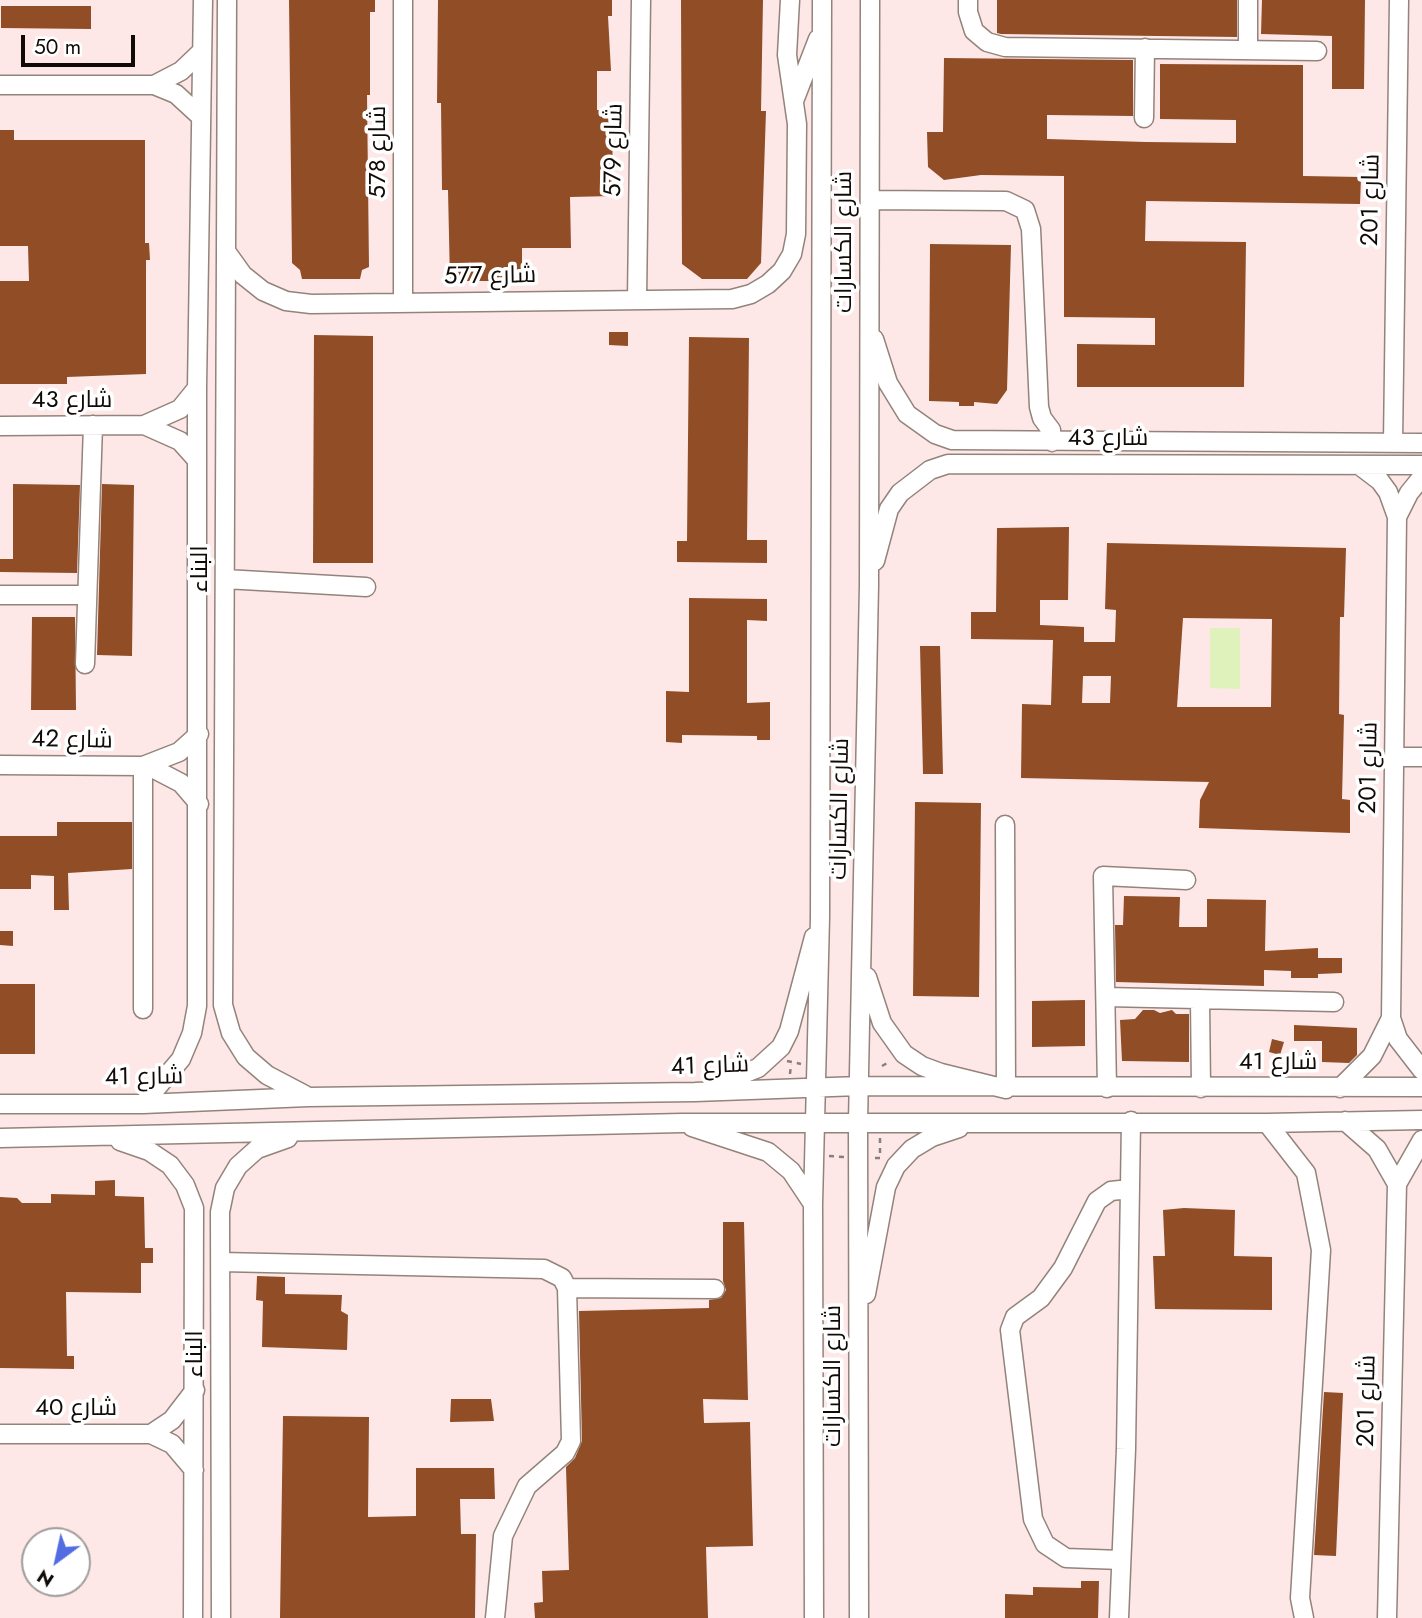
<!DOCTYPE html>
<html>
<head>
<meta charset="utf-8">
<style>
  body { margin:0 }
  #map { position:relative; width:1422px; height:1618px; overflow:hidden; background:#fdf6f2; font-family:Jost,sans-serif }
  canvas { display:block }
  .north { position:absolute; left:21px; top:1527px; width:70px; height:70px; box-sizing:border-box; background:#fff; border:2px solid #a09d9c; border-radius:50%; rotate:213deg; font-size:19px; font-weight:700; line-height:28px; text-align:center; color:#110b08 }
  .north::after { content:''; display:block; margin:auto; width:24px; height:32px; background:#536ce1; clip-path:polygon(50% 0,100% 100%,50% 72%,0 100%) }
  .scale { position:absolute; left:21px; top:35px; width:114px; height:32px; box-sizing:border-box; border:4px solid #110b08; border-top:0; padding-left:9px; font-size:21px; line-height:24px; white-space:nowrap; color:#110b08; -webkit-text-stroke:5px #fff; paint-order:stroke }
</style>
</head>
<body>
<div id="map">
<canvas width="1422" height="1618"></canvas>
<div class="north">N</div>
<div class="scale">50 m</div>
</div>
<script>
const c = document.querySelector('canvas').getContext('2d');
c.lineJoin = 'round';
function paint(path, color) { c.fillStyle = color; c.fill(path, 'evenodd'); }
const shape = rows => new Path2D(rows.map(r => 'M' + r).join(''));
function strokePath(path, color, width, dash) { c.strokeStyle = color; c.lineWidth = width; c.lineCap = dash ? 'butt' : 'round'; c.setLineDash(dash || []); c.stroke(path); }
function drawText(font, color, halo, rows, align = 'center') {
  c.font = font + ' Jost,Cairo,sans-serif'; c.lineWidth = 7; c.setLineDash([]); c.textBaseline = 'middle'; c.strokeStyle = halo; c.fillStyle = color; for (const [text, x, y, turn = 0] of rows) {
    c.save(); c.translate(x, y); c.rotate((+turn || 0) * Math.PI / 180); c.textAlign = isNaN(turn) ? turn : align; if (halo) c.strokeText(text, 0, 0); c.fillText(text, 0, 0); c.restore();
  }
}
paint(shape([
  [0,0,1422,0,1422,1618,0,1618],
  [35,1541,77,1541,77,1583,35,1583]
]), '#fde8e7');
paint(shape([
  [1210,628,1240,628,1240,689,1210,688]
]), '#e0f2bc');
paint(shape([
  [289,0,375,0,375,12,370,12,370,95,367,95,369,267,362,270,360,279,302,279,300,270,292,263],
  [438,0,612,0,612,16,608,16,611,71,597,71,597,110,612,110,613,196,570,197,571,248,522,248,522,281,450,281,448,190,442,190,441,103,437,103],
  [681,0,763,0,761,111,766,111,761,263,747,279,702,279,682,264],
  [997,0,1237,0,1237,37,1001,34,997,33],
  [1262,0,1365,0,1364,89,1332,89,1332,36,1261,34],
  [1,6,91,6,91,29,1,28],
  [944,58,1133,60,1133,116,1047,115,1047,139,1146,142,1236,143,1236,120,1160,119,1160,64,1303,65,1303,176,1361,177,1360,204,1146,201,1145,241,1246,242,1244,387,1077,387,1077,344,1155,345,1155,318,1064,317,1064,176,981,175,944,180,928,167,927,132,943,132],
  [0,130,14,130,14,140,145,140,145,243,149,243,150,260,146,260,146,374,67,377,67,384,0,384,0,281,29,281,28,246,0,246],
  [930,244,1011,245,1007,390,997,404,974,402,974,406,959,406,959,402,929,401],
  [609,332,628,332,628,346,609,345],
  [314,335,373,336,373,563,313,563],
  [689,337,749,338,747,540,767,540,767,563,677,562,677,541,687,541],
  [13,484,80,485,77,573,0,572,0,559,13,559],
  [102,484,134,485,132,656,97,655],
  [1069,527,1068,600,1040,600,1040,625,1084,627,1084,642,1115,642,1116,610,1105,609,1107,543,1346,548,1344,617,1340,617,1339,714,1344,715,1342,799,1350,800,1350,833,1199,828,1200,800,1209,782,1021,778,1022,704,1051,705,1053,640,971,639,971,612,996,612,997,528],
  [1183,618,1272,619,1271,707,1177,707],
  [1083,676,1111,676,1110,703,1082,703],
  [689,598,767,599,767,621,747,620,747,703,770,702,770,740,757,740,757,736,682,735,682,743,666,742,666,691,689,692],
  [32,617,75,617,76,710,31,710],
  [920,646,940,646,943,774,923,774],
  [915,802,981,803,979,997,913,996],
  [57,822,132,822,132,869,68,873,69,910,54,910,54,876,31,875,31,889,0,889,0,836,57,836],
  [1124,896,1180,897,1179,927,1207,927,1207,899,1266,900,1265,951,1318,948,1318,958,1342,958,1342,973,1318,974,1318,978,1291,978,1291,971,1264,970,1264,986,1116,982,1115,925,1123,925],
  [0,931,13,931,13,946,0,945],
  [0,984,35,984,35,1054,0,1054],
  [1085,1000,1085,1046,1032,1047,1032,1001],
  [1143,1010,1154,1010,1160,1013,1172,1010,1176,1014,1189,1014,1189,1062,1122,1061,1120,1020,1135,1019],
  [1294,1025,1357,1028,1357,1055,1349,1063,1322,1062,1322,1041,1294,1041],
  [1272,1039,1284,1042,1280,1055,1269,1052],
  [115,1180,115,1196,144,1197,145,1248,153,1248,153,1263,141,1263,141,1293,66,1292,67,1356,74,1356,74,1369,0,1368,0,1197,17,1198,22,1203,51,1203,51,1194,95,1195,95,1181],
  [1184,1208,1235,1210,1234,1256,1272,1257,1272,1310,1155,1309,1153,1256,1165,1256,1163,1210],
  [723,1222,744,1222,748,1400,703,1399,704,1423,750,1422,753,1546,706,1547,708,1618,535,1618,534,1603,543,1602,542,1571,569,1570,566,1467,575,1458,582,1441,579,1311,709,1308,709,1300,721,1298,726,1290,723,1281],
  [257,1276,285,1277,285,1294,342,1295,341,1311,348,1315,347,1350,262,1347,263,1301,256,1300],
  [1324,1392,1343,1393,1336,1556,1314,1555],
  [451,1399,491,1399,494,1421,450,1422],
  [283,1416,369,1417,368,1517,416,1516,416,1468,494,1468,495,1499,460,1499,461,1534,476,1534,475,1618,280,1618],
  [1081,1581,1099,1581,1098,1618,1005,1618,1005,1594,1033,1595,1033,1587,1081,1588]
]), '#904d26');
const minor = shape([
  [227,0,223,1005,231,1033,246,1057,267,1075,305,1095],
  [968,0,968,12,974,31,987,42,1005,47,1317,51],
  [1248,49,1248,0],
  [0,85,154,85,176,94,201,117],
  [154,85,181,71,202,51],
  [794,101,818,39],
  [1144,118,1145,48],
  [870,200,1006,201,1025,210,1031,229,1039,407,1042,418,1051,430,1052,442],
  [228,254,243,275,263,291,286,301,311,304,732,299,751,294,768,284,782,271,792,254,796,234,797,124,787,55,790,0],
  [637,300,641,0],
  [403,303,403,0],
  [874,339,888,383,907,414,935,434,952,440,1422,443],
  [144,425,180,409,197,388],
  [0,426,144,425,180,441,197,460],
  [1393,443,1399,0],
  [1359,465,1380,481,1388,492,1397,517,1391,1018,1398,1039,1422,1070],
  [1397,517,1409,493,1422,477],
  [875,561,889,509,900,493,930,470,948,464,1422,465],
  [225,579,366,587],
  [0,595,86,595],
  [85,664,93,425],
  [1394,757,1422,757],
  [0,765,143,766,156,770,181,783,199,804],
  [143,766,143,1009],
  [143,766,179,752,199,734],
  [867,977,882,1023,904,1054,922,1066,941,1073,1006,1089,1005,825],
  [1106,997,1334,1002],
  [1200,999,1201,1088],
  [712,1086,758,1068,781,1047,789,1031,814,937],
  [1107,1088,1103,876,1186,880],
  [1340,1088,1372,1056,1391,1018],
  [0,1104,143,1104,308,1097,695,1092,859,1086,1422,1087],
  [143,1104,181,1059,192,1033,197,1006,197,388,203,0],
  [1345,1121,1377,1149,1397,1184],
  [1267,1123,1306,1173,1321,1250,1300,1598,1304,1618],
  [692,1127,768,1152,791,1171,813,1204],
  [0,1138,682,1123,1267,1123,1422,1120],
  [120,1141,149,1151,170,1165,185,1185,194,1208,193,1618],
  [221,1262,544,1269,562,1278,567,1288,571,1441,565,1453,527,1486,503,1536,495,1618],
  [567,1288,715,1289],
  [866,1294,886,1187,896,1166,912,1149,932,1137,959,1128],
  [0,1434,151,1434,172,1444,194,1470],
  [151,1434,172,1420,195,1390],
  [1121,1560,1066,1558,1045,1544,1033,1519,1010,1330,1015,1317,1041,1298,1063,1268,1097,1201,1111,1191,1129,1189],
  [221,1618,220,1212,225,1188,238,1166,257,1149,288,1138],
  [814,1618,813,1204,820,917,822,0],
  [859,1618,858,1122,869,585,870,0],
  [1119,1618,1126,1449,1131,1121],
  [1387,1618,1397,1184,1422,1140]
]);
strokePath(minor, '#93837b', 21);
strokePath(shape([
  [787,1061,801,1064],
  [882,1066,889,1062],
  [790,1074,791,1064],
  [829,1156,844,1157],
  [875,1158,880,1158,880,1138]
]), '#867f7c', 2.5, [5, 5]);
strokePath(minor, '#fff', 18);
drawText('24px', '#110b08', '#fff', [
  ["شارع 579",615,150,-89],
  ["شارع 578",379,152,-90],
  ["شارع 201",1372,200,-89],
  ["شارع الكسارات",845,242,-90],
  ["شارع 577",490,277,-1],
  ["شارع 43",72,401],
  ["شارع 43",1108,439],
  ["البناء",201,569,-90],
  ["شارع 42",72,741,1],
  ["شارع 201",1370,768,-89],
  ["شارع الكسارات",841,809,-89],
  ["شارع 41",1278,1063],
  ["شارع 41",710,1067,-2],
  ["شارع 41",144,1078,-1],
  ["البناء",196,1354,-90],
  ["شارع الكسارات",834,1376,-90],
  ["شارع 201",1368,1401,-89],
  ["شارع 40",76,1409]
]);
</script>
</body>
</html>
